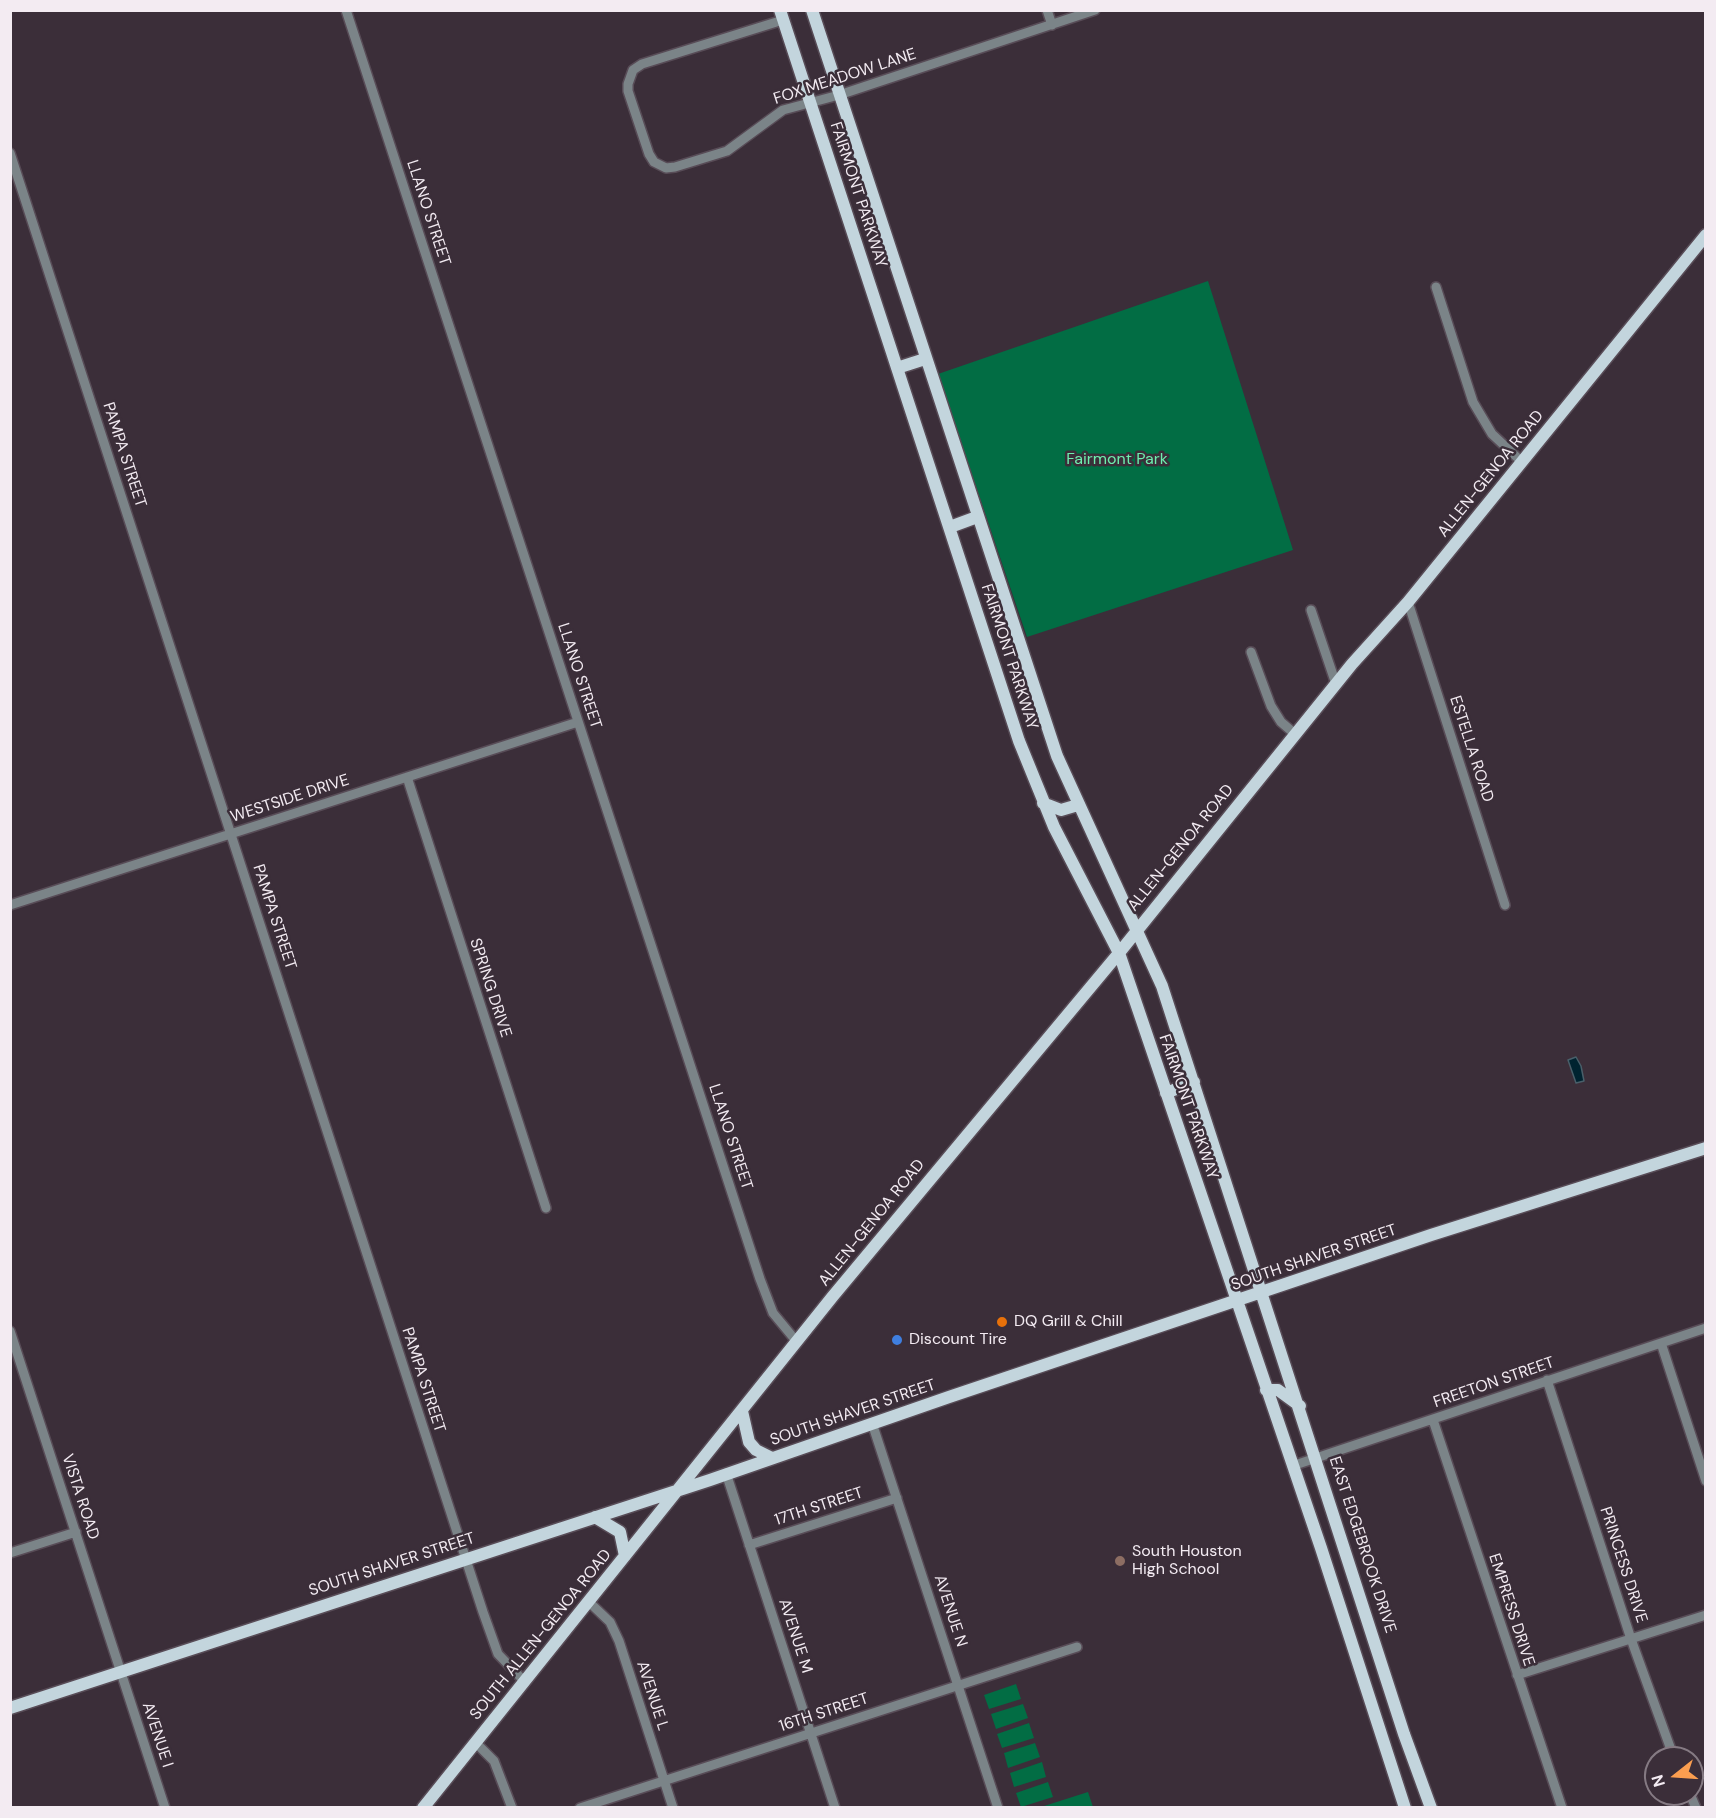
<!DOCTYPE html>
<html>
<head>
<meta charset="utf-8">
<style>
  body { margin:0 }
  #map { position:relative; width:1716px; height:1818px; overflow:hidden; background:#3b2e39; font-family:"DM Sans",sans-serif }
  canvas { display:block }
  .frame { position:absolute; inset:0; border:12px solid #f3ebf2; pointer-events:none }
  .north { position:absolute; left:1644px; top:1746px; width:60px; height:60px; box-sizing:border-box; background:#3b2e39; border:2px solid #857a83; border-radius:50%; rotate:253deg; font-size:16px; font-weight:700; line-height:24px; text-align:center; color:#f3ebf2 }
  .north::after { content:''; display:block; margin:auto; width:21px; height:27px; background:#fb9e50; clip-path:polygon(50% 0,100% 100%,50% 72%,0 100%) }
</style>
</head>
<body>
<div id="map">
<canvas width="1716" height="1818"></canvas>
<div class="frame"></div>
<div class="north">N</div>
</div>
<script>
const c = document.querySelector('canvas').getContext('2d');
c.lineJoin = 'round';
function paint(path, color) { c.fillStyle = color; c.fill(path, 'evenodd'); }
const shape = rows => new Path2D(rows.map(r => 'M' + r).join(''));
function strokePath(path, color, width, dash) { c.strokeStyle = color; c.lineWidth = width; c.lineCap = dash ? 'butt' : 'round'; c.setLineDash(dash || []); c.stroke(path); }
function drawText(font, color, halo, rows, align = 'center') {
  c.font = font + ' "DM Sans",sans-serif'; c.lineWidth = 5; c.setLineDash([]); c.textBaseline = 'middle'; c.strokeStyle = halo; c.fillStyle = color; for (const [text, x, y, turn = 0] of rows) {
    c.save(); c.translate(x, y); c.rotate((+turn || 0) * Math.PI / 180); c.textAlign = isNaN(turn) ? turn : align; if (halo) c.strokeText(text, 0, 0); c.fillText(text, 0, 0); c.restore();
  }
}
paint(shape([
  [1208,281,1293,550,1027,637,938,374],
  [1016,1684,1021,1699,989,1709,984,1695],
  [1023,1704,1028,1718,996,1729,991,1714],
  [1029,1723,1034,1738,1002,1748,997,1734],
  [1035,1743,1040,1757,1008,1768,1004,1753],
  [1042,1762,1046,1777,1014,1787,1010,1773],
  [1048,1782,1053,1797,1021,1807,1016,1793],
  [1088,1792,1093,1807,1041,1807]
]), '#026d44');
const water = shape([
  [1576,1057,1581,1066,1584,1081,1576,1083,1568,1060,1576,1057]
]);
paint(water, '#002330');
strokePath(water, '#495f6a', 1.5);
const minor = shape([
  [346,10,760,1279,773,1313,797,1342],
  [1047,10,1052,25],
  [783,20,642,64,633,70,628,84,628,91,649,154,654,162,666,168,675,167,727,151,783,110,839,95,1095,10],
  [10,153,483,1612,498,1654,524,1681],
  [1436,287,1473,402,1492,434,1522,462],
  [1408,602,1505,905],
  [1311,610,1336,684],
  [1251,652,1271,706,1281,722,1295,734],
  [407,777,546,1208],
  [10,905,578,722],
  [10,1331,165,1808],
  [1661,1343,1706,1481],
  [1547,1380,1631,1639,1674,1758],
  [1433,1420,1562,1808],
  [872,1423,998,1808],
  [1292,1466,1706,1328],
  [726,1473,835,1808],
  [749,1545,897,1498],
  [10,1553,76,1532],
  [589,1602,610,1622,619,1641,673,1808],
  [1517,1675,1706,1615],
  [475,1742,494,1761,512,1808],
  [1690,1794,1696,1808],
  [580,1808,1077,1647]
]);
const major = shape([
  [780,10,1019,741,1054,827,1119,953,1321,1548,1405,1808],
  [812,10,1057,756,1162,986,1172,1017,1404,1734,1431,1808],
  [897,368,925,359],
  [950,527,977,517],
  [1043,803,1061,810,1078,805],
  [1166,1093,1194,1082],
  [1266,1390,1278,1390,1300,1406],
  [742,1411,749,1442,756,1450,772,1458],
  [595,1517,620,1532,625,1556],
  [10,1708,710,1480,949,1397,1431,1235,1706,1148],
  [423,1808,833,1296,1119,953,1352,664,1408,602,1706,235]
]);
strokePath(minor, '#584c57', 12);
strokePath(major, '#584c57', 15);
strokePath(minor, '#7b8488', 9);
strokePath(major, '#c3d5dd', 12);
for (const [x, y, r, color] of [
  [1002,1322,6,"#e8710a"],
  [897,1340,6,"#3f7fe0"],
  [1120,1561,6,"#8d6e63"]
]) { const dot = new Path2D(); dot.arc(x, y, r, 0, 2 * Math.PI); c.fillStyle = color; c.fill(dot); strokePath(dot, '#3b2e39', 2); }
drawText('16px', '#f3ebf2', '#3b2e39', [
  ["FOX MEADOW LANE",845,77,-18],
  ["FAIRMONT PARKWAY",858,195,72],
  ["LLANO STREET",428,213,72],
  ["PAMPA STREET",124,455,72],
  ["ALLEN-GENOA ROAD",1491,474,-51],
  ["FAIRMONT PARKWAY",1009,657,72],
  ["LLANO STREET",579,676,72],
  ["ESTELLA ROAD",1471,749,72],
  ["WESTSIDE DRIVE",290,799,-18],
  ["ALLEN-GENOA ROAD",1181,848,-51],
  ["PAMPA STREET",274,917,72],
  ["SPRING DRIVE",490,988,72],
  ["FAIRMONT PARKWAY",1188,1107,71],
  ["LLANO STREET",730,1137,72],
  ["ALLEN-GENOA ROAD",872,1223,-51],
  ["SOUTH SHAVER STREET",1314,1258,-19],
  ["PAMPA STREET",423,1380,72],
  ["FREETON STREET",1494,1383,-19],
  ["SOUTH SHAVER STREET",853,1413,-19],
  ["VISTA ROAD",80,1497,72],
  ["17TH STREET",819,1507,-18],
  ["EAST EDGEBROOK DRIVE",1362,1545,72],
  ["SOUTH SHAVER STREET",392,1565,-18],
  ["PRINCESS DRIVE",1623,1565,72],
  ["EMPRESS DRIVE",1511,1610,72],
  ["AVENUE N",950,1611,72],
  ["SOUTH ALLEN-GENOA ROAD",541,1635,-51],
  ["AVENUE M",795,1636,72],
  ["AVENUE L",652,1696,72],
  ["16TH STREET",824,1713,-18],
  ["AVENUE I",157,1735,72]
]);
drawText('16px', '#6fefaf', '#3b2e39', [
  ["Fairmont Park",1117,460]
]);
drawText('16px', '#f3ebf2', '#3b2e39', [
  ["DQ Grill & Chill",1014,1322],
  ["Discount Tire",909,1340],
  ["South Houston",1132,1552],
  ["High School",1132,1570]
], 'left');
</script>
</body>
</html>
